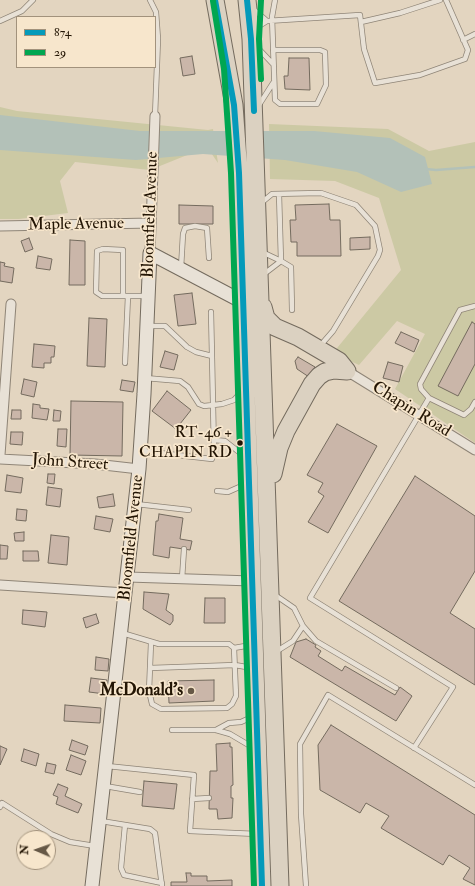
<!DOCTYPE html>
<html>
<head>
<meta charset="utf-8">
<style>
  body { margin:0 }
  #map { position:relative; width:475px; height:886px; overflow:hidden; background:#e3d5c0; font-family:"IM FELL Double Pica",serif }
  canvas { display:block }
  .legend { position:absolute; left:16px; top:16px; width:140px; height:52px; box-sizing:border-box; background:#f7e6cc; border:1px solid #a2927c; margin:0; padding:5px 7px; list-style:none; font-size:12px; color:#231504 }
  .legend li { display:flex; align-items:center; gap:8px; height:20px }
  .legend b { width:20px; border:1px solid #a2927c }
  .north { position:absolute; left:16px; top:830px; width:40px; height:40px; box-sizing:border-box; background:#f7e6cc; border:1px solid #a2927c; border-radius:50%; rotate:272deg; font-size:11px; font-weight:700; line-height:16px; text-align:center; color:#231504 }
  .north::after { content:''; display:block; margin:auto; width:14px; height:18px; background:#665846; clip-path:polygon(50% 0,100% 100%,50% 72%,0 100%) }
</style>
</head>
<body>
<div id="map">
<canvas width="475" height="886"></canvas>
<ul class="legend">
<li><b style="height:5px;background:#049aba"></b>874</li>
<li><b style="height:5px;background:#00a651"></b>29</li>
</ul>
<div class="north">N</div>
</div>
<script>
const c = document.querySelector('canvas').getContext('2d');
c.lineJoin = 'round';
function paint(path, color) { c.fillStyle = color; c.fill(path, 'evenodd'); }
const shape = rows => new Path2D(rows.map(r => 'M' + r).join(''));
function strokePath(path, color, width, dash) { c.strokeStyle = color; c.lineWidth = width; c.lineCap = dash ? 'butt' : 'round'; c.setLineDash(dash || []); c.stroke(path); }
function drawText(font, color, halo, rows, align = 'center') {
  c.font = font + ' "IM FELL Double Pica",serif'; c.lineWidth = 3.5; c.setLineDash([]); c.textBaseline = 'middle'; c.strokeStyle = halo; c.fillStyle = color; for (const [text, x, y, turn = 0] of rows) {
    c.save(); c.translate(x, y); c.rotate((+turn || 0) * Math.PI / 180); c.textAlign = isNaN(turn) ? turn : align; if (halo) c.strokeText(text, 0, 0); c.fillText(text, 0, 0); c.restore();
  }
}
paint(shape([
  [0,107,17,111,208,130,213,129,218,163,207,147,150,170,75,162,60,181,68,213,19,219,0,219],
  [269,124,388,129,429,151,475,142,475,443,395,389,425,334,397,321,359,365,333,353,401,270,379,198,335,181,270,179]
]), '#ccc9a4');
paint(shape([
  [0,115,140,131,314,131,390,138,425,157,432,184,401,192,357,172,285,160,203,154,136,160,0,150]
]), '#b3c1b8');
strokePath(shape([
  [426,169,436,170,475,167]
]), '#b3c1b8', 2.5);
const building = shape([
  [192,56,195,74,183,76,180,58,192,56],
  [289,58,309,58,310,90,285,89,284,76,288,76,289,58],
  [329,204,330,220,340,220,341,256,297,256,297,242,291,242,290,220,296,220,295,205,329,204],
  [179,205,213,206,213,224,179,224,179,205],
  [370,237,370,249,350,250,350,238,370,237],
  [29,238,33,249,25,252,21,241,29,238],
  [70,240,85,241,85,285,69,285,70,240],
  [38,256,52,259,50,270,36,268,38,256],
  [0,262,5,263,4,266,14,268,12,283,0,281,0,262],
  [192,293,196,324,178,326,174,295,192,293],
  [89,318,107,319,105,367,87,366,89,318],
  [472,322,475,324,475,364,458,396,438,386,472,322],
  [401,332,419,340,414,352,395,343,401,332],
  [34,344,55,346,54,357,51,357,51,363,44,363,44,368,32,367,34,344],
  [165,351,178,355,174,370,160,367,165,351],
  [298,357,315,367,309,377,297,369,295,361,298,357],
  [388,362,403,366,399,382,383,378,388,362],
  [24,379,37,382,34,397,21,394,24,379],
  [122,380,135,382,133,392,120,390,122,380],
  [167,391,191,410,176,429,152,411,167,391],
  [71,401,123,402,122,456,70,455,71,401],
  [33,404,40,405,40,408,49,409,47,420,32,418,33,404],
  [12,410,21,410,21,419,11,419,12,410],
  [54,410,61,411,60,421,53,421,54,410],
  [337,424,377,446,328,533,308,522,324,496,318,492,323,483,307,475,337,424],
  [58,429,67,429,66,447,57,446,58,429],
  [11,432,23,432,22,445,10,444,11,432],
  [48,474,55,474,54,484,47,483,48,474],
  [7,475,23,478,21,493,5,491,7,475],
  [415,476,475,516,475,571,450,613,475,629,475,685,339,601,415,476],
  [48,487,62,489,60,507,46,505,48,487],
  [113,494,115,506,99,508,97,497,113,494],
  [17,509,27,510,26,521,16,520,17,509],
  [159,514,183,518,180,539,192,541,190,550,170,547,169,558,153,555,156,521,158,521,159,514],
  [96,516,113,519,110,532,94,529,96,516],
  [24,532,24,541,15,541,14,533,24,532],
  [51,535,69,537,67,565,48,563,51,535],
  [0,545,8,546,7,559,0,559,0,545],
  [23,551,38,551,39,561,23,561,23,551],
  [144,592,169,594,166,610,173,615,173,621,170,625,143,609,144,592],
  [205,598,225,598,225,623,204,623,205,598],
  [23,610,47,612,45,627,22,624,23,610],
  [96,614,99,623,86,628,83,618,96,614],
  [306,639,316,645,315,647,321,651,318,656,342,671,345,666,395,695,400,687,412,696,396,721,290,657,296,642,306,639],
  [96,657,109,659,108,671,95,670,96,657],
  [91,678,107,680,105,694,89,692,91,678],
  [214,680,214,701,169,703,168,681,214,680],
  [65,705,101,708,100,723,64,721,65,705],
  [331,725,475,815,475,885,463,879,470,868,449,855,443,865,381,828,389,816,366,803,360,813,320,790,318,745,331,725],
  [72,740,88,746,85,755,69,750,72,740],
  [230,743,230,747,232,747,233,785,231,786,231,798,233,798,232,818,218,819,217,809,209,809,210,771,217,771,216,744,230,743],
  [0,746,7,749,0,765,0,746],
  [24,749,39,754,36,766,21,761,24,749],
  [71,755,86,761,81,775,66,770,71,755],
  [47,763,56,765,54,774,45,772,47,763],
  [144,781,177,784,174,809,142,806,144,781],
  [58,784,68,788,65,796,82,804,78,813,56,804,58,797,53,795,58,784],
  [186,873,191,873,191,876,207,876,207,881,232,880,232,886,171,886,171,882,187,882,186,873]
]);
paint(building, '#cab6a9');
strokePath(building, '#746b5e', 1);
const lane = shape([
  [150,0,156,12,158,39,155,116],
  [253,9,267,21],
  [0,21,22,11,33,0],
  [361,22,400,13,440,0],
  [254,29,267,21,360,15,364,49,375,83,420,75,465,59,468,50,446,0],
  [463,40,475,34],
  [255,45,273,64],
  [273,50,320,50,325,52,326,85,317,104,280,104,275,100,272,17,275,0],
  [259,105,273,83],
  [279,194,281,261,291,267,292,310],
  [261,203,272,194,321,193,356,205,375,226,380,250,378,256,333,331,320,346],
  [262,252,281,261,264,274],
  [181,268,183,234,185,228,195,226,207,228,209,258],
  [123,296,123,250,103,249,97,251,96,292,102,296,146,296],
  [211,312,212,356],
  [125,363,128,296],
  [145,378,180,381,188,387,199,404,204,406,222,404,234,400,242,391],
  [429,398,464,415,471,409,475,402],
  [214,440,225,441,244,456],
  [142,451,212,459,214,452,212,356,196,352,187,347,165,326,149,326],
  [217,491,228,492,246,484],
  [136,504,189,510],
  [182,579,184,549],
  [275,595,294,608,303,626,293,641,277,651],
  [303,626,316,641,396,688],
  [122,633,159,644,229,644,234,648,251,645],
  [151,643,149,691,152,704,161,709,227,708,232,704,236,696,234,648],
  [150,668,235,665,252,668],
  [172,730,216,730,230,734,252,747],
  [216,730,229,723,241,722,252,717],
  [414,748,453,687,310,598,429,398,421,389,420,384,460,310,475,306],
  [107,766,194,775,190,831,257,834],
  [105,786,140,792],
  [192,799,209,798],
  [0,807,2,803,51,834,70,842,95,846],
  [101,821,150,829,155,833,162,886],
  [125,825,121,868,124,875,162,883],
  [306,886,301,814,300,744,328,695,475,785]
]);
const street = shape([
  [0,226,151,223],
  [150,253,155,116],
  [347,371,475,450],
  [0,455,11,304],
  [0,459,95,464,139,469],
  [128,577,252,581],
  [0,585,126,593]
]);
const secondary = shape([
  [92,886,139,469,144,394,150,253,243,302]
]);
const highway = shape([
  [215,0,234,105,239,173,262,886],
  [247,0,251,39,280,886],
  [263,307,266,318,275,327,298,337,339,361,347,371],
  [273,474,279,448,286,431,312,384,319,376,325,372,334,370,347,371]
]);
strokePath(lane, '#8f8577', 6);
strokePath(street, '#8f8577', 11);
strokePath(secondary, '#746b5e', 15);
strokePath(highway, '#746b5e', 19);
strokePath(lane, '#e8e1d6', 4.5);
strokePath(street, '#e8e1d6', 9);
strokePath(secondary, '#e8e1d6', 13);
strokePath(highway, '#dbd1c1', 17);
strokePath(shape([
  [215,0,234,105,239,173,262,886],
  [247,0,251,39,254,111]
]), '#049aba', 6);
strokePath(shape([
  [261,0,259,39,261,79],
  [213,1,224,69,231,173,254,886]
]), '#00a651', 6);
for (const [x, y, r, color] of [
  [240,443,3.5,"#231504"],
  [191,691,4,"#665846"]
]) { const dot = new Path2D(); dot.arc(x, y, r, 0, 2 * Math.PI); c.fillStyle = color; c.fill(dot); strokePath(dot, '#f7e6cc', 1.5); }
drawText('16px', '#231504', '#f7e6cc', [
  ["RT-46 +",232,434],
  ["CHAPIN RD",232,454]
], 'right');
drawText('17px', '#231504', '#f7e6cc', [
  ["Bloomfield Avenue",151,215,-88],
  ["Maple Avenue",76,225,-1],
  ["Chapin Road",411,410,32],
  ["John Street",70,463,4],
  ["Bloomfield Avenue",132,538,-84]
]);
drawText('bold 17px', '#231504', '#f7e6cc', [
  ["McDonald's",183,691]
], 'right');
</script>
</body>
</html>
